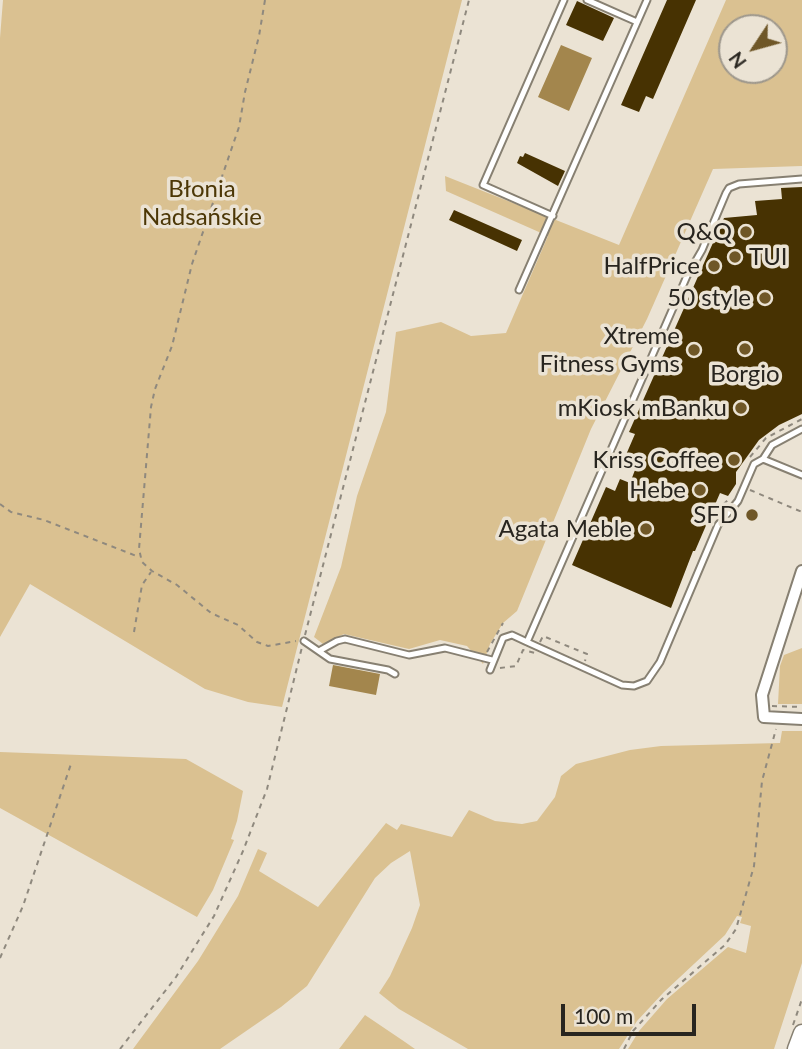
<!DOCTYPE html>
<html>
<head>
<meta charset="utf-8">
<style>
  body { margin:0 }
  #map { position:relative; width:802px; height:1049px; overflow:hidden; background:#ebe3d4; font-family:Lato,sans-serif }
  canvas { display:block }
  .north { position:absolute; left:718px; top:14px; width:70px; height:70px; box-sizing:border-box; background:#ebe3d4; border:2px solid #9d978c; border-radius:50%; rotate:234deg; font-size:19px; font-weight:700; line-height:28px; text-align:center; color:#28251f }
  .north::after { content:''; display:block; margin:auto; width:24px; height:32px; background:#6f5727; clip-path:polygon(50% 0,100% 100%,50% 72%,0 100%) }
  .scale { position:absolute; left:561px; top:1004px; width:135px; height:32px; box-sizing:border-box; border:4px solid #28251f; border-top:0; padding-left:9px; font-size:21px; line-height:24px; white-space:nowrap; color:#28251f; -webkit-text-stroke:5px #ebe3d4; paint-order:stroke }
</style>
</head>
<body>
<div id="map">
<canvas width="802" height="1049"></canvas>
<div class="north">N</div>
<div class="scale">100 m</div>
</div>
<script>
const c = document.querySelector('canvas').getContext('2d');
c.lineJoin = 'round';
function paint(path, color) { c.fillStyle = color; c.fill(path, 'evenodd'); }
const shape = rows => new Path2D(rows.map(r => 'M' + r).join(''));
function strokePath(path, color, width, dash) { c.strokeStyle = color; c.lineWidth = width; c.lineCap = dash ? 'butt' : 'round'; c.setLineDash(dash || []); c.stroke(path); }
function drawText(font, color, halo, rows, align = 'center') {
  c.font = font + ' Lato,sans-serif'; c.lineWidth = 7; c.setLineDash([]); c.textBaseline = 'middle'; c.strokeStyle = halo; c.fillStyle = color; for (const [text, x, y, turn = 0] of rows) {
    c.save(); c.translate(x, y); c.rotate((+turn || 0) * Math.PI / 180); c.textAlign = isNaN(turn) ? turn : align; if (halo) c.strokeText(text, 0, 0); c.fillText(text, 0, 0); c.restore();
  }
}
paint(shape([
  [3,0,462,0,282,707,248,702,205,689,30,584,0,637,0,38],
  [726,0,802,0,802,166,713,169,647,319,591,429,517,611,503,623,490,644,483,664,467,646,440,640,409,649,344,634,323,644,314,637,341,567,357,496,386,412,396,332,441,322,471,336,506,333,548,236,446,191,445,176,619,245],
  [732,28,774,28,774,70,732,70],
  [802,648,802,704,778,704,780,666,784,655],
  [782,731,802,731,802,963,774,1049,628,1049,639,1031,667,999,728,947,746,953,751,926,740,923,742,917,737,916,725,935,664,992,637,1021,619,1049,468,1049,399,1009,379,993,390,976,412,928,420,905,410,851,391,863,375,878,307,986,281,1007,220,1049,133,1049,198,961,238,896,258,849,267,853,259,871,318,907,386,823,397,830,401,824,452,837,469,810,495,821,522,824,537,821,555,797,561,776,576,764,630,750,661,746,780,743],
  [0,752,186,759,243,791,237,821,231,839,234,840,213,890,197,917,0,808],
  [365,1015,405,1042,415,1049,339,1049]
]), '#dac191');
paint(shape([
  [561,45,592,58,569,111,538,97],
  [333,665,380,674,376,695,329,686]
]), '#a3864d');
paint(shape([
  [667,0,696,0,653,99,646,96,639,112,621,105],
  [577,1,614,18,603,41,566,25],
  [525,153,565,171,558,186,517,163,520,156,523,157],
  [802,187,802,414,779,425,759,440,736,472,736,484,728,496,720,493,695,551,693,551,671,608,572,565,606,487,615,491,620,479,630,483,635,470,622,464,635,434,629,432,724,218,757,215,755,201,782,199,781,188],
  [454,210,522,240,517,251,449,220]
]), '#473202');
const service = shape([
  [587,0,637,22],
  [802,179,739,184,729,188,726,193,702,250,687,276,527,642,622,685,634,686,647,681,660,662,718,525,738,501,754,464,763,459,802,475],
  [553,216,483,185,564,0],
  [519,290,647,0],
  [763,459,772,445,802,429],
  [304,641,330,659,388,670,395,674],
  [319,651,337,641,345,639,409,655,445,648,492,660],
  [490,670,503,638,512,635,527,642]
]);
const minor = shape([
  [802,571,762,695,764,717,802,719]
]);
const primary = shape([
  [796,1049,802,1033]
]);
strokePath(service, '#878072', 9);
strokePath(minor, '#878072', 14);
strokePath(primary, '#878072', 19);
strokePath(shape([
  [265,0,259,36,245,92,239,127,192,264,172,346,155,389,151,407,139,549,142,562,152,571,177,585,211,613,238,625,257,642,268,646,296,641],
  [750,457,766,438,802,419],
  [750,490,802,512],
  [0,504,11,512,44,520,139,557],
  [712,520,716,511,728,500],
  [134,632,142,585,151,572],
  [305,635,469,0],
  [540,642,543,636,587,654,585,661],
  [487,652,503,623],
  [500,668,516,666,523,650,535,653],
  [772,706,802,707],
  [0,958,23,906,72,761],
  [793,1025,802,999],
  [120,1049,176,977,214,916,243,851,267,789,302,647],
  [624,1049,633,1031,662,999,725,945,736,929,754,866,762,781,776,729]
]), '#8f897e', 2, [5, 5]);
strokePath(service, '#fff', 5);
strokePath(minor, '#fff', 10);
strokePath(primary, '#fff', 16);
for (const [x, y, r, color] of [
  [746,232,7,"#6f5727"],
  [735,257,7,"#6f5727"],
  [714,266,7,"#6f5727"],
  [765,298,7,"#6f5727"],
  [745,349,7,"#6f5727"],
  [694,350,7,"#6f5727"],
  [741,408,7,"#6f5727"],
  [734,460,7,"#6f5727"],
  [700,490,7,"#6f5727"],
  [752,515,7,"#6f5727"],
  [646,529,7,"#6f5727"]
]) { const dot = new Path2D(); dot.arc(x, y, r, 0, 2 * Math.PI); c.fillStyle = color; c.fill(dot); strokePath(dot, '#ebe3d4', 2.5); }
drawText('24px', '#4c3706', '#ebe3d4', [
  ["Błonia",202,189],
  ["Nadsańskie",202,217]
]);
drawText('24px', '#28251f', '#ebe3d4', [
  ["Q&Q",732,232],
  ["TUI",749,257,"left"],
  ["HalfPrice",700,266],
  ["50 style",751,298],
  ["Xtreme",680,336],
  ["Fitness Gyms",680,364],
  ["Borgio",745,374,"center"],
  ["mKiosk mBanku",727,408],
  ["Kriss Coffee",720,460],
  ["Hebe",686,490],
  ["SFD",738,515],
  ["Agata Meble",632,529]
], 'right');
</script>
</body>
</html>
